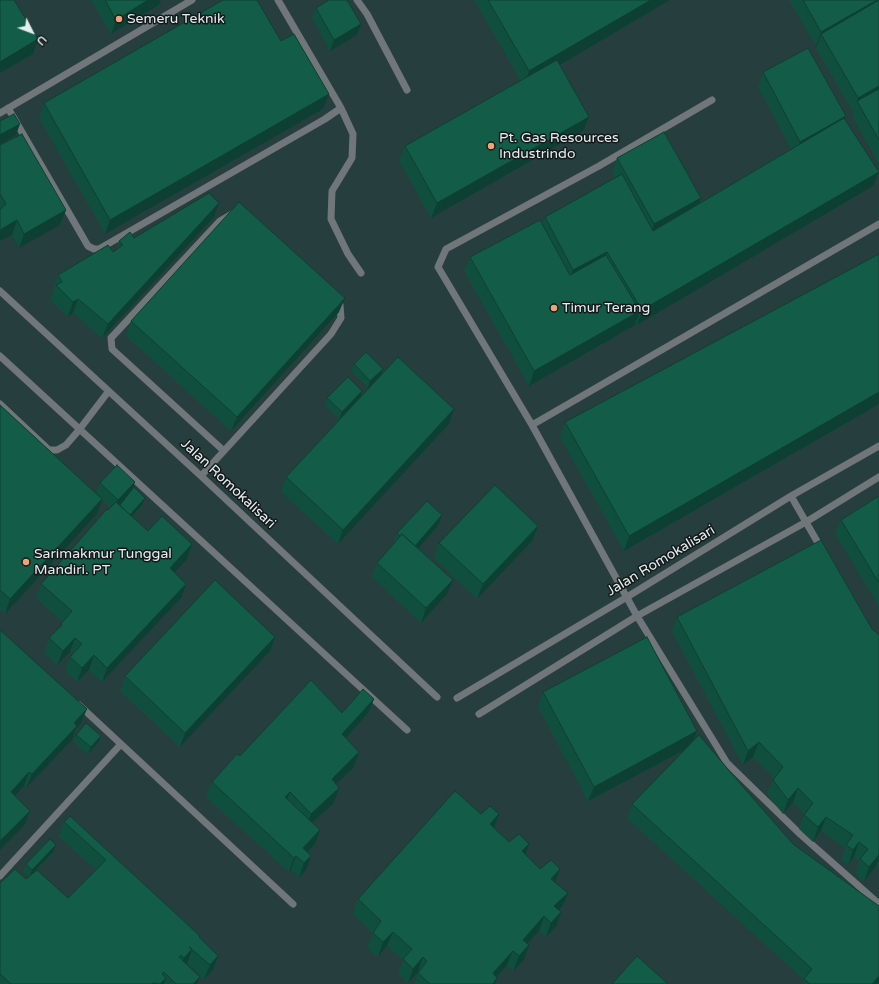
<!DOCTYPE html>
<html>
<head>
<meta charset="utf-8">
<style>
  body { margin:0 }
  #map { position:relative; width:879px; height:984px; overflow:hidden; background:#253334; font-family:"Varela Round",sans-serif }
  canvas { display:block }
  .north { position:absolute; left:12px; top:12px; width:40px; height:40px; -webkit-text-stroke:3px #13191a; paint-order:stroke; rotate:132deg; font-size:11px; font-weight:700; line-height:16px; text-align:center; color:#e5eeee }
  .north::after { content:''; display:block; margin:auto; width:14px; height:18px; background:#e5eeee; clip-path:polygon(50% 0,100% 100%,50% 72%,0 100%) }
</style>
</head>
<body>
<div id="map">
<canvas width="879" height="984"></canvas>
<div class="north">U</div>
</div>
<script>
const c = document.querySelector('canvas').getContext('2d');
c.lineJoin = 'round';
function paint(path, color) { c.fillStyle = color; c.fill(path, 'evenodd'); }
const shape = rows => new Path2D(rows.map(r => 'M' + r).join(''));
function strokePath(path, color, width, dash) { c.strokeStyle = color; c.lineWidth = width; c.lineCap = dash ? 'butt' : 'round'; c.setLineDash(dash || []); c.stroke(path); }
function drawText(font, color, halo, rows, align = 'center') {
  c.font = font + ' "Varela Round",sans-serif'; c.lineWidth = 3; c.setLineDash([]); c.textBaseline = 'middle'; c.strokeStyle = halo; c.fillStyle = color; for (const [text, x, y, turn = 0] of rows) {
    c.save(); c.translate(x, y); c.rotate((+turn || 0) * Math.PI / 180); c.textAlign = isNaN(turn) ? turn : align; if (halo) c.strokeText(text, 0, 0); c.fillText(text, 0, 0); c.restore();
  }
}
paint(shape([
  [0,0,879,0,879,984,0,984]
]), '#273e3f');
strokePath(shape([
  [278,0,341,108,353,134,352,158,332,191,331,219,348,254,361,273],
  [357,0,367,14,407,90],
  [712,100,599,166,446,249,438,267,532,425,637,616,727,763,800,834,879,904],
  [8,108,88,246,94,249,99,249,325,119,341,108],
  [0,113,192,0],
  [0,291,201,476,437,697],
  [0,356,407,730],
  [0,404,49,450,57,450,66,445,79,430,108,392],
  [532,425,879,224],
  [224,451,112,349,111,338,220,221,232,214],
  [201,476,331,334,341,318,340,305,336,302],
  [791,496,822,550],
  [457,698,627,597,791,496,879,446],
  [79,705,293,904],
  [479,714,637,616,806,522,879,477],
  [0,876,121,744]
]), '#707679', 7);
paint(shape([
  [91,0,161,0,159,5,111,34],
  [474,0,670,0,560,65,583,131,431,218,399,161,405,146,521,81],
  [789,0,879,0,879,164,852,116,853,112,816,49,817,46,816,46],
  [316,8,361,24,357,35,330,51,312,18],
  [281,41,323,109,105,234,39,118,44,103],
  [763,72,845,119,873,186,637,325,636,323,635,325,529,386,464,271,470,257,542,224,545,217,615,178,612,172,617,158,698,204,791,149,758,87],
  [0,145,66,210,60,225,19,248,12,235,0,241],
  [214,217,102,338,73,313,68,317,50,300,53,291,53,290,58,275,113,252,116,250,119,241,134,238],
  [879,254,879,404,624,551,560,437,565,422],
  [339,312,231,431,126,336,131,321],
  [354,364,381,376,449,424,338,544,281,492,286,477,359,399,339,419,325,405,327,398,360,398,376,381,368,388,351,371],
  [0,405,96,494,100,483,132,490,145,498,142,505,132,517,148,531,187,559,174,572,181,598,102,682,89,670,77,682,65,671,70,657,72,654,70,652,57,665,44,652,49,638,60,627,61,624,63,622,36,598,41,584,111,508,102,499,97,514,5,614,0,609],
  [879,496,879,606,835,534,841,520],
  [442,515,438,526,418,549,447,594,421,623,372,577,377,563,393,545,393,544,397,533],
  [533,540,477,599,434,558,439,543],
  [677,617,872,629,879,635,879,868,876,866,864,882,855,874,859,861,854,857,848,865,841,860,845,848,821,831,813,842,799,829,804,814,793,802,783,814,767,794,773,780,774,778,753,757,743,765,672,632],
  [0,630,81,723,75,730,72,740,26,788,24,786,15,796,30,811,24,826,0,850],
  [275,637,270,651,180,747,120,691,125,676],
  [543,692,694,740,879,984,802,984,804,980,627,818,632,804,685,750,588,801,538,707],
  [374,699,368,713,346,738,359,752,354,767,336,784,339,788,334,803,312,822,320,830,315,844,307,852,306,870,299,878,291,870,289,872,206,797,212,782,240,756,342,713],
  [76,735,98,743,88,754,74,742],
  [481,814,499,814,494,827,509,842,525,854,540,869,560,869,555,882,568,893,562,907,559,911,561,912,556,927,546,937,539,931,527,944,529,945,524,960,513,971,507,965,497,977,495,984,414,984,418,972,408,983,398,974,403,960,387,946,378,957,367,948,373,933,353,914,358,899],
  [64,822,199,938,213,970,204,979,187,963,186,964,197,984,0,984,0,883,26,879,29,877,23,871,26,864,53,852,34,872,68,898,96,870,58,836]
]), '#104f3e');
paint(shape([
  [148,0,161,0,159,5,111,34,116,20],
  [651,0,670,0,524,86,529,71],
  [877,0,879,0,821,34,817,46,816,46,821,32],
  [361,24,357,35,330,51,334,40],
  [38,39,33,54,0,73,0,62],
  [879,86,879,98,857,102,858,98],
  [329,94,323,109,105,234,110,220],
  [846,116,840,130,795,156,800,142],
  [589,117,583,131,431,218,437,203],
  [20,124,16,135,0,144,0,135],
  [879,172,873,186,637,325,642,310],
  [701,198,695,212,649,238,654,224],
  [219,203,214,217,102,338,108,324],
  [66,210,60,225,19,248,24,234],
  [17,220,12,235,0,241,0,230],
  [607,252,602,266,568,285,573,270],
  [345,298,339,312,231,431,237,417],
  [78,299,73,313,68,317,73,302],
  [640,311,635,325,529,386,534,371],
  [383,369,380,377,368,388,370,381],
  [362,391,360,398,339,419,342,412],
  [879,392,879,404,624,551,629,536],
  [454,409,449,424,338,544,343,530],
  [135,482,131,493,114,511,118,500],
  [145,498,142,505,127,522,130,515],
  [102,499,97,514,5,614,10,599],
  [442,515,438,526,409,559,413,548],
  [538,526,533,540,477,599,483,584],
  [192,544,187,559,165,583,170,568],
  [453,580,447,594,421,623,426,608],
  [186,584,181,598,102,682,107,668],
  [275,637,270,651,180,747,185,733],
  [75,638,70,652,57,665,63,651],
  [94,655,89,670,77,682,82,668],
  [374,699,368,713,337,748,342,734],
  [87,709,81,723,75,730,72,740,26,788,32,774,74,723],
  [697,731,692,746,588,801,594,787],
  [101,736,98,743,88,754,91,747],
  [759,742,753,757,743,765,748,751],
  [359,752,354,767,327,793,332,779],
  [29,772,24,786,5,807,11,792],
  [339,788,334,803,306,828,311,814],
  [798,788,793,802,783,814,788,800],
  [290,792,284,807,285,797],
  [30,811,24,826,0,850,0,841],
  [499,814,494,828,490,824],
  [826,817,821,831,813,842,818,827],
  [320,830,315,844,300,860,303,848],
  [859,842,854,857,848,865,853,850],
  [529,844,524,859,522,851],
  [56,845,53,852,29,877,32,870],
  [879,855,879,859,876,866,864,882,869,867],
  [296,856,291,870,289,872,294,858],
  [311,856,306,870,299,878,304,863],
  [560,869,555,883,551,879],
  [568,893,562,907,549,921,554,906],
  [561,912,556,927,546,937,551,923],
  [544,916,539,931,518,954,523,940],
  [393,932,387,946,378,957,383,942],
  [529,945,524,960,513,971,519,956],
  [192,949,187,964,178,972,184,958],
  [513,951,507,965,490,984,493,973],
  [218,956,213,970,204,979,210,965],
  [423,957,418,972,408,983,413,969],
  [879,976,879,984,872,984],
  [200,977,197,984,193,984],
  [166,978,164,984,160,984],
  [497,978,495,984,493,984]
]), '#0d4032');
const building = shape([
  [0,0,14,0,38,39,0,62,0,0],
  [105,0,148,0,116,20,105,0],
  [223,0,257,0,281,41,294,34,329,94,110,220,44,103,223,0],
  [329,0,347,0,361,24,334,40,316,8,329,0],
  [488,0,651,0,529,71,488,0],
  [803,0,877,0,821,32,803,0],
  [879,0,879,86,858,98,821,34,879,0],
  [808,48,846,116,800,142,763,72,808,48],
  [557,60,589,117,437,203,405,146,557,60],
  [879,89,879,140,857,101,879,89],
  [14,114,20,124,0,135,0,121,14,114],
  [844,118,879,172,642,310,607,252,573,270,545,217,622,174,653,231,844,118],
  [664,132,701,198,654,224,617,158,664,132],
  [22,134,66,210,24,234,17,220,0,230,0,209,6,204,0,194,0,145,22,134],
  [209,193,219,203,108,324,78,299,73,302,56,285,62,282,58,275,108,245,113,252,123,245,119,241,130,232,134,238,209,193],
  [239,202,345,298,237,417,131,321,239,202],
  [540,220,570,275,606,255,640,311,534,371,470,257,540,220],
  [879,254,879,392,629,536,565,422,879,254],
  [366,352,383,369,370,381,354,364,366,352],
  [398,357,454,409,343,530,286,477,398,357],
  [348,377,362,391,342,412,327,398,348,377],
  [0,405,102,499,10,599,0,590,0,405],
  [117,465,135,482,118,500,100,483,117,465],
  [495,485,538,526,483,584,439,543,495,485],
  [134,487,145,498,130,515,120,505,134,487],
  [879,496,879,583,841,520,879,496],
  [427,501,442,515,415,546,402,534,400,536,397,533,427,501],
  [116,502,148,531,162,516,192,544,170,568,186,584,107,668,94,655,82,668,70,657,82,644,75,638,63,651,49,638,62,625,61,624,72,611,41,584,107,509,108,510,116,502],
  [402,534,453,580,426,608,377,563,402,534],
  [821,540,872,629,879,635,879,855,869,867,860,859,868,849,859,842,853,850,846,845,853,835,826,817,818,827,804,815,813,803,798,788,788,800,773,780,783,767,759,742,748,751,677,617,821,540],
  [215,580,275,637,185,733,125,676,215,580],
  [0,630,87,709,74,723,77,726,32,774,29,772,11,792,30,811,0,841,0,630],
  [647,637,697,731,594,787,543,692,647,637],
  [311,680,342,713,363,689,374,699,342,734,359,752,332,779,339,788,311,814,290,792,285,797,320,830,303,848,311,856,304,863,296,856,294,858,212,782,237,754,240,756,311,680],
  [86,723,101,736,91,747,76,735,86,723],
  [699,735,744,788,793,844,879,906,879,976,872,984,810,984,804,979,812,969,632,804,699,735],
  [455,791,481,814,490,806,499,814,490,824,509,842,519,834,529,844,522,851,540,869,551,860,560,869,551,879,568,893,554,906,561,912,551,923,544,916,523,940,529,945,519,956,513,951,493,973,497,978,493,984,430,984,418,973,427,961,423,957,413,969,403,959,412,949,393,932,383,942,373,933,381,921,358,899,455,791],
  [70,816,200,936,199,937,218,956,210,965,189,947,192,949,184,958,181,955,179,957,200,977,193,984,176,984,164,972,162,974,166,978,160,984,153,983,152,984,11,984,0,974,0,883,15,869,26,879,37,870,68,898,106,860,64,822,70,816],
  [50,839,56,845,32,870,26,864,50,839],
  [637,956,668,984,612,984,637,956]
]);
paint(building, '#135c48');
strokePath(building, '#0d4032', 1);
for (const [x, y, r, color] of [
  [119,19,4,"#f0a378"],
  [491,146,4,"#f0a378"],
  [554,308,4,"#f0a378"],
  [26,562,4,"#f0a378"]
]) { const dot = new Path2D(); dot.arc(x, y, r, 0, 2 * Math.PI); c.fillStyle = color; c.fill(dot); strokePath(dot, '#13191a', 1.5); }
drawText('14px', '#e5eeee', '#13191a', [
  ["Semeru Teknik",127,19],
  ["Pt. Gas Resources",499,138],
  ["Industrindo",499,154],
  ["Timur Terang",562,308],
  ["Sarimakmur Tunggal",34,554],
  ["Mandiri. PT",34,570]
], 'left');
drawText('14px', '#e5eeee', '#13191a', [
  ["Jalan Romokalisari",228,484,43],
  ["Jalan Romokalisari",661,561,-31]
]);
</script>
</body>
</html>
